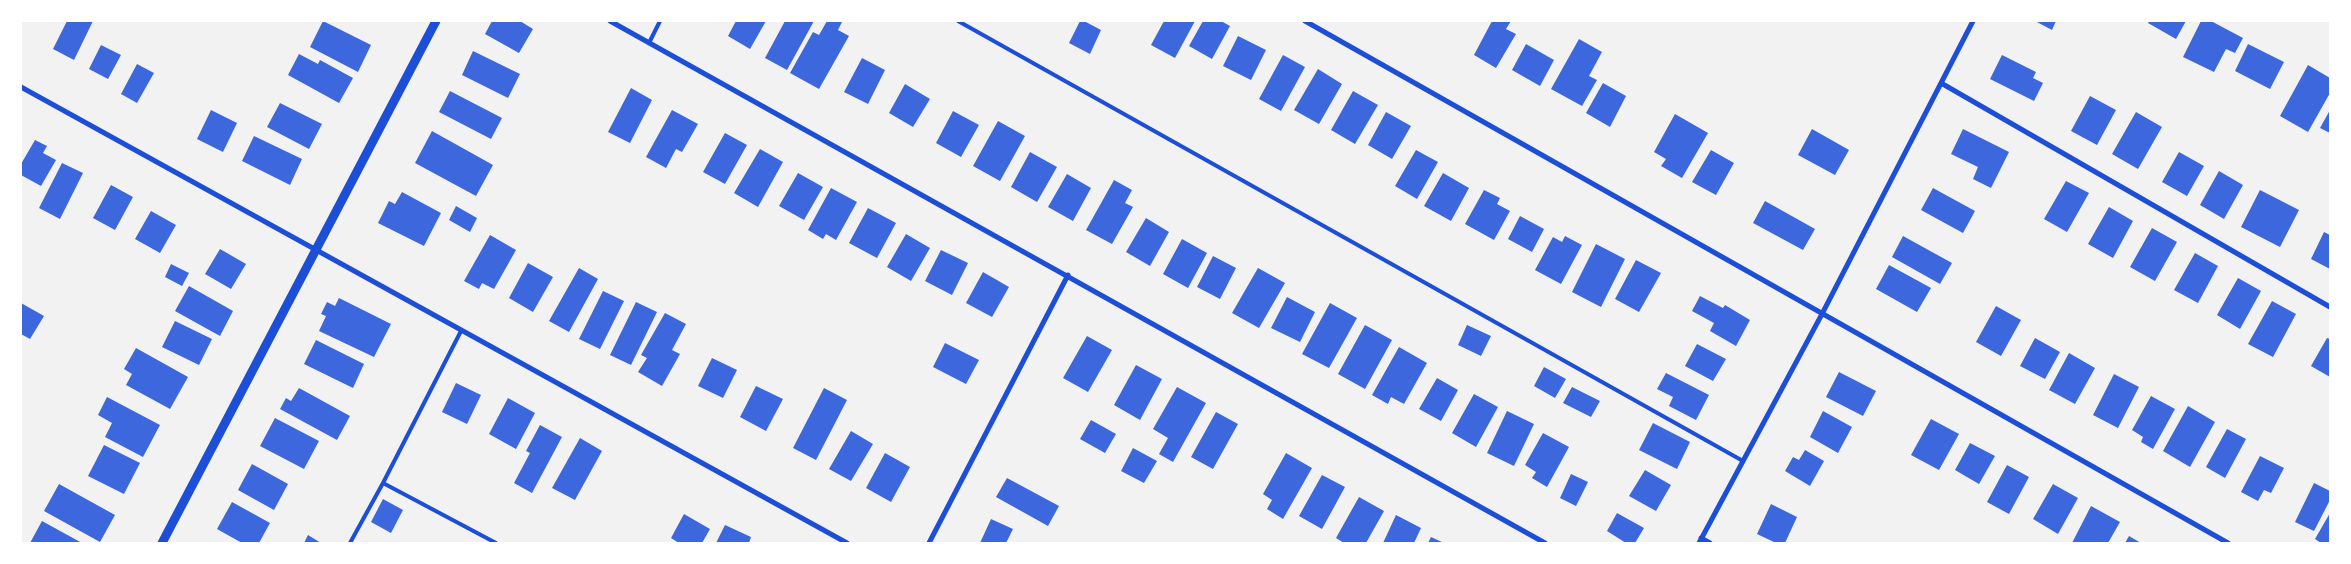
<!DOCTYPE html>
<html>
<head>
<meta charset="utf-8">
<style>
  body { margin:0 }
  #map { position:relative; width:2351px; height:564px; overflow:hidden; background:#f2f2f2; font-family:Arial,sans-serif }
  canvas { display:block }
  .frame { position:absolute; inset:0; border:22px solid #fff; pointer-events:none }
</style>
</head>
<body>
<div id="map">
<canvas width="2351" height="564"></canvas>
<div class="frame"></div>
</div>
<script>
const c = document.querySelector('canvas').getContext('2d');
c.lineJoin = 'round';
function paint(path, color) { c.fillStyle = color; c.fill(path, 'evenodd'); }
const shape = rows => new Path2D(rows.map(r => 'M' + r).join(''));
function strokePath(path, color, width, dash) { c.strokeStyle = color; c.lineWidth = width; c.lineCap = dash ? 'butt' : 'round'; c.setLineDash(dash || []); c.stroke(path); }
paint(shape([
  [67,21,93,21,74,60,53,49],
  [323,21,371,45,358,72,310,47],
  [492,21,520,21,533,29,519,53,485,34],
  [736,21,766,21,750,49,728,36],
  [785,21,814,21,787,70,765,58],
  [827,21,842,22,838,30,849,36,819,89,790,73,813,32,819,35],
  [1080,21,1084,21,1101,30,1090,54,1069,43],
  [1164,21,1195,21,1175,58,1151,45],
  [1203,21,1221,21,1230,26,1212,59,1189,46],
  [1492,21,1511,21,1506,29,1516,34,1496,68,1474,55],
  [2035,21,2056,21,2052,30],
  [2149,21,2186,21,2176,39,2148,23],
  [2201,21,2211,21,2243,38,2235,53,2226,49,2214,72,2183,57],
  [1238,36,1266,50,1251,80,1223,66],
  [1579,39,1602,52,1589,76,1597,80,1582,106,1551,89],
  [1526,44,1554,60,1540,86,1512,70],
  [2248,44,2284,62,2270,89,2235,71],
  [101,45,121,55,108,79,89,69],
  [473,51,520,74,508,98,462,75],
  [299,54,318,64,320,60,353,78,339,103,288,75],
  [1283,55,1305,67,1281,111,1259,99],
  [2002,55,2036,72,2033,78,2043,83,2034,101,1990,79],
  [862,58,885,70,868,104,844,92],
  [137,64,154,73,137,103,121,94],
  [2308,65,2330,78,2330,93,2308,132,2280,116],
  [1318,69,1342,84,1319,124,1294,110],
  [1603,83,1626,96,1610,127,1586,113],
  [905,84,930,99,913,127,889,113],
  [631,88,652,100,630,143,608,132],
  [450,91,502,118,491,139,439,112],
  [1353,91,1378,105,1355,144,1331,130],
  [2090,96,2116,110,2097,145,2071,131],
  [280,103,322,124,309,149,267,127],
  [211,110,237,123,223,152,197,139],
  [672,110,698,124,682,152,676,149,666,168,646,157],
  [2330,110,2330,133,2320,128],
  [953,111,979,125,961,157,936,143],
  [1386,112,1411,126,1392,159,1368,145],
  [2136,112,2162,127,2138,169,2112,154],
  [1675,114,1708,133,1682,178,1661,166,1666,159,1654,152],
  [998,121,1025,136,1000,181,973,166],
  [1812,129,1849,150,1835,175,1798,155],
  [1963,129,2009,152,1991,188,1973,179,1978,167,1951,154],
  [432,131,493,165,476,196,415,163],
  [725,133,747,145,725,184,703,172],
  [254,136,302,159,290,185,242,161],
  [35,140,47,146,43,153,56,160,41,186,21,175,21,164],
  [760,149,783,162,758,207,734,193],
  [1416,150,1438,162,1417,199,1395,186],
  [1711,150,1734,163,1716,195,1692,182],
  [1030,152,1057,167,1037,202,1011,187],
  [2179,152,2204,166,2187,196,2162,182],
  [62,163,83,173,60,219,39,208],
  [2219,171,2243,185,2224,219,2200,205],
  [798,173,823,187,804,220,779,206],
  [1443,173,1469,188,1451,221,1424,206],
  [1067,174,1091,188,1073,221,1048,207],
  [1114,180,1132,190,1125,203,1133,207,1112,244,1086,230],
  [2066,181,2089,193,2067,232,2044,219],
  [111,185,133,197,115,230,93,218],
  [831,188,857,202,836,240,826,234,823,239,808,230],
  [1933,188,1975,211,1963,233,1921,210],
  [1484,190,1500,198,1497,204,1510,211,1494,240,1465,224],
  [2260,190,2299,210,2280,247,2241,227],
  [402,192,441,213,424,246,378,223,389,201,395,204],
  [1765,201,1815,229,1803,250,1753,223],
  [456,206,477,218,470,232,449,220],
  [2109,207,2133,221,2113,258,2088,244],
  [868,208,896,223,877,258,849,243],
  [151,211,176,225,160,253,135,239],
  [1520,216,1544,229,1532,252,1508,239],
  [1146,218,1169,232,1150,266,1126,252],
  [2152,228,2177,242,2155,281,2130,267],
  [2324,232,2330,235,2330,269,2311,259],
  [906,234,930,248,911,281,887,267],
  [490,235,516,250,494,289,482,283,479,289,464,281],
  [1565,236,1582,245,1561,284,1535,270,1553,237,1562,242],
  [1903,236,1952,263,1940,284,1892,257],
  [1182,239,1207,253,1188,288,1163,274],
  [1596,244,1625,259,1601,307,1572,292],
  [220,249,246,264,231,289,205,274],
  [941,250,968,263,952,295,925,281],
  [2195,253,2218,266,2198,303,2174,290],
  [1213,256,1236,268,1220,299,1197,287],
  [1636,260,1661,273,1639,312,1615,299],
  [528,263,553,277,533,312,509,298],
  [171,264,189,273,182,286,165,277],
  [1889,265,1931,288,1917,312,1876,289],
  [579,268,598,279,569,332,549,321],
  [1258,268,1285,283,1259,328,1232,313],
  [983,272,1009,287,992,317,966,303],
  [2238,278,2261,291,2240,329,2217,315],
  [189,286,233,311,220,336,175,311],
  [603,291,624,301,600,349,579,339],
  [1700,296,1723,308,1725,305,1750,320,1736,346,1710,331,1714,323,1692,311],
  [1287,297,1315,312,1300,342,1271,328],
  [339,298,391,324,374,357,319,331,326,316,321,314,327,302,335,306],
  [2272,301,2296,314,2273,357,2248,344],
  [636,302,657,312,631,365,610,355],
  [21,303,44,316,30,339,21,334],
  [1330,303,1357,318,1329,368,1302,354],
  [1996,306,2021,320,2001,356,1976,342],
  [665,313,686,324,672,350,680,354,662,386,638,372,647,358,641,355],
  [175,321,212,339,199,365,162,347],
  [1365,325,1392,340,1365,389,1338,374],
  [1467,325,1491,336,1481,356,1458,345],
  [1087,336,1112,350,1088,392,1063,378],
  [2035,338,2060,352,2045,379,2020,366],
  [2327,338,2330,339,2330,377,2311,366],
  [316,340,364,364,353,388,304,364],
  [945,343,979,360,966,384,933,367],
  [1697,344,1726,359,1713,381,1685,366],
  [1399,347,1427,363,1404,404,1391,397,1388,404,1372,395],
  [136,348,188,377,170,409,126,385,132,374,124,369],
  [2069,353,2095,368,2075,404,2049,390],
  [712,358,737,370,723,398,698,386],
  [1136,365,1162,379,1140,420,1114,405],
  [1544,367,1566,379,1555,398,1534,386],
  [1839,372,1876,391,1863,416,1826,397],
  [1666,373,1709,395,1696,420,1669,406,1673,397,1657,389],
  [2114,374,2139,387,2118,428,2093,415],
  [1437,378,1458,390,1441,421,1419,409],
  [456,383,481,395,467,424,442,412],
  [756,386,783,399,766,431,740,417],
  [1177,387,1206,403,1173,462,1159,454,1168,438,1153,429],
  [1572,387,1600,401,1591,417,1563,403],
  [299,388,350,416,337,440,280,409,286,398,291,401],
  [824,388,847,400,816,460,793,448],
  [1474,394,1498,407,1476,447,1452,433],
  [2151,396,2175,409,2153,449,2141,442,2143,437,2132,430],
  [107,397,160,425,143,457,105,437,112,423,98,415],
  [508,398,535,413,516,449,489,434],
  [2188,406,2215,422,2190,467,2163,451],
  [1507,411,1534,424,1514,466,1487,453],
  [1823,411,1852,427,1838,453,1810,437],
  [1216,412,1238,424,1213,469,1191,457],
  [275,418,319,441,304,469,260,446],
  [1931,419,1959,434,1939,470,1911,455],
  [1091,420,1116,434,1105,453,1080,439],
  [1653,423,1690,442,1677,469,1639,450],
  [540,425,562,437,532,493,514,483,530,453,526,451],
  [2227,429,2246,439,2225,478,2206,467],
  [851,431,873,444,851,481,829,469],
  [1543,433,1569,447,1547,487,1532,478,1536,472,1525,465],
  [580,438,602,451,575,500,552,488],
  [1970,443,1995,456,1979,484,1955,470],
  [104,445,140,463,124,494,88,476],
  [1133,448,1157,461,1144,483,1121,471],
  [1805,450,1824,461,1810,486,1785,471,1793,457,1799,460],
  [885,453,910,467,891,502,866,488],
  [1286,453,1312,468,1283,519,1267,509,1272,500,1263,494],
  [2260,456,2284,468,2271,493,2264,490,2258,501,2241,492],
  [252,464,288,484,274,510,238,490],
  [2007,465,2029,477,2009,514,1987,502],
  [1645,470,1671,485,1656,511,1629,496],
  [1571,474,1588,482,1576,506,1560,498],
  [1322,475,1345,487,1322,529,1299,516],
  [1007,478,1059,506,1048,526,996,497],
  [2314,483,2330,491,2330,500,2314,531,2295,522],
  [59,484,115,515,100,542,44,511],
  [2053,484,2078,498,2058,534,2033,519],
  [1359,497,1384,511,1366,543,1344,543,1336,538],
  [383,499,403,510,391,533,371,522],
  [232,502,270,523,259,543,242,543,217,529],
  [1771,504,1797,517,1785,543,1776,543,1757,534],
  [2091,506,2120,522,2108,543,2072,543],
  [1617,513,1644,528,1635,543,1626,543,1607,531],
  [2330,513,2330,543,2321,543,2315,539],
  [684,514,710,529,702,543,679,543,671,538],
  [1396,515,1421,528,1414,543,1383,543],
  [991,519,1013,529,1006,543,980,543],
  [42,521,82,543,30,543],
  [725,525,751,537,749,543,716,543],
  [308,535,321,543,304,543],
  [2129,536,2141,543,2125,543],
  [1431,537,1444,543,1428,543]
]), '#3d67dc');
strokePath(shape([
  [958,21,1743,461],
  [649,43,660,21],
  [383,483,496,543],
  [350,543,383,483,461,331]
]), '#1d4ed8', 4);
strokePath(shape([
  [610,21,1545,543],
  [1305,21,2228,543],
  [1941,83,2330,307],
  [21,87,847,543],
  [1701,538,1710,543],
  [929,543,1068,275],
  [1699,543,1822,314,1973,21]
]), '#1d4ed8', 5);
strokePath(shape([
  [162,543,436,21]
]), '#1d4ed8', 9);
</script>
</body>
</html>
